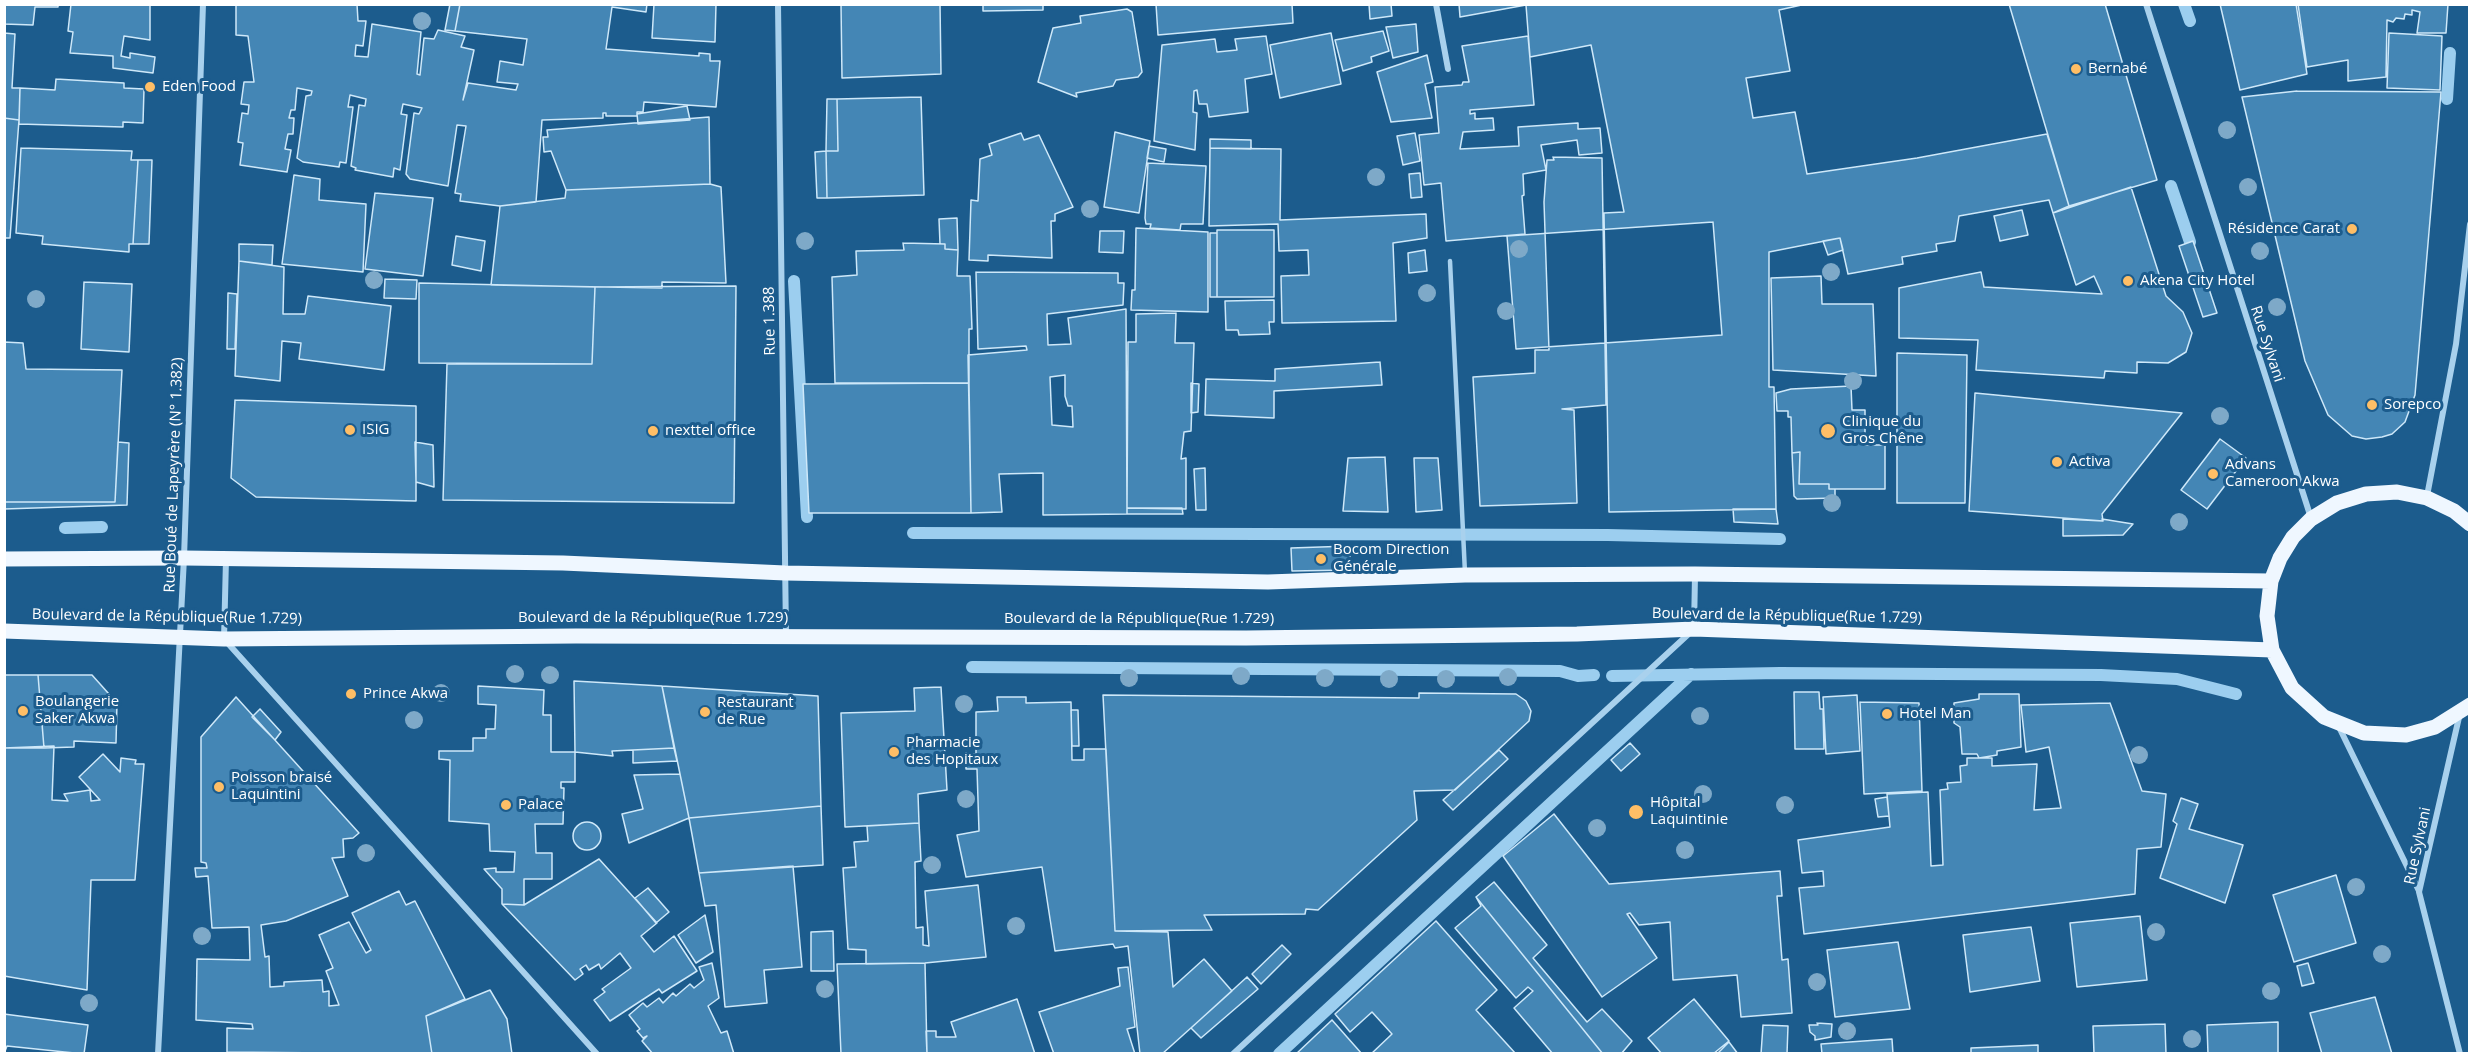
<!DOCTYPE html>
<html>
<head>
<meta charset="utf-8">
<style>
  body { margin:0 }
  #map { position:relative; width:2474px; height:1058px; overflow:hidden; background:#1c5c8d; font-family:"Open Sans",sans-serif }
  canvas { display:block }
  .frame { position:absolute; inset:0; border:6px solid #fff; pointer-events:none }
</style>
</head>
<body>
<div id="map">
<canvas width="2474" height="1058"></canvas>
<div class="frame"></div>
</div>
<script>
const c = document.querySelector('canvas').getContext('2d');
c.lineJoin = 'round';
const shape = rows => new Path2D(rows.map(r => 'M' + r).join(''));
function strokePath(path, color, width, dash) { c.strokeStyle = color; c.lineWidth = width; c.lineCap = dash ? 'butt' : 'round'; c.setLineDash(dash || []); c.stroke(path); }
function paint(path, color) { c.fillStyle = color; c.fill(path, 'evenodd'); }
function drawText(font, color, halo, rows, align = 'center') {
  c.font = font + ' "Open Sans",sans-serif'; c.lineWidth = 6; c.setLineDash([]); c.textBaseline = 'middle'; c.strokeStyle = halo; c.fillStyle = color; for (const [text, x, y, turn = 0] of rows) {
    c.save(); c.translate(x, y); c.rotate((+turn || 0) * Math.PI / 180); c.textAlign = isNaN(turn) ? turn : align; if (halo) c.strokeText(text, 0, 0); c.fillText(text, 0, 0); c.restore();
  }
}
strokePath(shape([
  [2184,4,2190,21],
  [2447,99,2450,53],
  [2171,186,2190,242],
  [794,281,807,517],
  [65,528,102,527],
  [913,533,1608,535,1780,539],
  [972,667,1560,671,1578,676,1594,675],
  [1612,676,1780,673,2101,675,2177,679,2236,694],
  [1279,1054,1691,674]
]), '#9cceef', 12);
const building = shape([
  [4,4,58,4,58,7,35,7,33,25,4,24,4,4],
  [71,4,150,4,150,40,124,36,121,56,130,58,130,53,155,57,153,73,113,68,113,56,70,53,73,32,68,31,71,4],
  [236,4,357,4,358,21,366,21,363,46,356,45,355,56,368,57,372,24,421,32,417,74,420,75,424,38,434,39,438,30,465,36,461,47,474,50,463,100,468,83,516,90,518,84,497,82,500,61,523,65,527,39,455,31,460,4,647,4,646,12,612,7,606,49,699,56,699,53,710,54,710,61,720,61,716,107,644,102,643,112,637,112,637,116,606,116,606,113,603,113,603,118,542,120,536,202,500,206,460,201,461,194,455,193,466,126,457,125,448,186,410,179,406,174,414,113,419,114,422,108,403,104,401,114,407,115,400,170,394,168,393,177,355,170,356,168,351,166,359,105,365,106,366,99,350,95,348,107,353,107,346,163,340,162,339,167,303,162,297,158,306,96,311,95,312,91,297,88,295,110,291,110,289,118,294,118,293,134,288,134,285,149,291,150,287,172,240,165,243,143,238,142,242,113,248,114,249,105,241,104,244,82,254,82,248,36,236,35,236,4],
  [450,4,460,4,455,31,445,30,450,4],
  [654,4,716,4,715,42,652,38,654,4],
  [841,4,940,4,941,74,842,78,841,4],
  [983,4,1043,4,1043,10,983,11,983,4],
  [1156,4,1292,4,1293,23,1158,35,1156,4],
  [1369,4,1391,4,1392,16,1370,19,1369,4],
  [1459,4,1806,4,1779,10,1790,71,1746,78,1753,118,1795,112,1807,174,1917,158,2047,134,2069,206,2053,213,2049,200,1959,216,1955,241,1936,244,1937,251,1902,257,1903,264,1848,274,1840,238,1769,252,1769,387,1774,387,1776,509,1609,512,1604,213,1624,212,1591,45,1530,57,1526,5,1460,17,1459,4],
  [2009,4,2105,4,2157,180,2069,206,2009,4],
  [2220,4,2296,4,2307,74,2240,90,2220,4],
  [2298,4,2448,4,2446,33,2417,33,2420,12,2412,10,2412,15,2405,14,2404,19,2396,18,2393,22,2387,20,2386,77,2348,81,2348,60,2307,67,2298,4],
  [1127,9,1132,12,1142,72,1138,77,1116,80,1113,86,1076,93,1077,97,1038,82,1053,28,1081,23,1080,16,1127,9],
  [1416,24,1418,52,1393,58,1386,27,1416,24],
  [1383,31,1389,51,1371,57,1372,62,1343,71,1335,40,1383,31],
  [4,33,15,34,12,88,20,88,19,120,4,118,4,33],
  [1331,33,1341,84,1280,98,1270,45,1331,33],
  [2389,33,2442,36,2440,90,2387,88,2389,33],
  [1266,36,1272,74,1245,79,1248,112,1209,117,1207,104,1199,104,1197,90,1194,91,1193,112,1197,113,1195,150,1154,141,1162,45,1215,39,1217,52,1237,50,1235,39,1266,36],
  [1528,36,1534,105,1470,110,1470,114,1475,113,1475,119,1493,118,1494,130,1463,132,1460,149,1519,146,1518,127,1578,123,1578,129,1600,128,1602,153,1579,155,1577,140,1541,145,1546,170,1523,174,1524,195,1522,196,1525,234,1446,241,1441,183,1424,185,1419,135,1439,133,1435,87,1462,85,1463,82,1469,82,1462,46,1528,36],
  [1427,55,1433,82,1425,84,1432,118,1391,122,1377,72,1427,55],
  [56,79,124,83,124,88,144,89,143,123,123,122,123,127,19,124,20,88,55,90,56,79],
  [2297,91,2441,92,2415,395,2405,422,2392,434,2382,437,2366,439,2352,436,2328,415,2305,361,2242,97,2297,91],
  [921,97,924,195,827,198,826,151,838,151,837,99,921,97],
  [827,99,837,99,838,151,826,151,827,99],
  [687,106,690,120,638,124,637,114,687,106],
  [709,117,710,184,566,190,551,151,544,152,543,137,548,137,547,130,709,117],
  [4,118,19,120,10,238,4,238,4,118],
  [1115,132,1150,141,1139,213,1104,207,1115,132],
  [1021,133,1024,140,1039,135,1073,207,1055,214,1055,221,1051,221,1052,258,988,255,988,261,969,260,971,200,978,201,980,159,992,155,989,144,1021,133],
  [1415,133,1420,161,1403,165,1397,136,1415,133],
  [1210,139,1251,140,1251,149,1210,148,1210,139],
  [1149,146,1166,149,1164,162,1147,158,1149,146],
  [21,148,132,151,131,160,138,160,133,244,129,244,129,252,42,244,43,236,16,233,21,148],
  [1210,148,1281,149,1280,220,1426,214,1427,238,1393,243,1396,321,1282,323,1281,276,1309,275,1308,250,1279,251,1278,224,1209,226,1210,148],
  [826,151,827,198,817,198,815,152,826,151],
  [1553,157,1602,158,1606,405,1562,409,1574,410,1577,503,1480,506,1473,377,1535,373,1535,350,1549,350,1544,202,1547,160,1554,160,1553,157],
  [138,160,152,160,149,244,133,244,138,160],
  [1148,163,1206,166,1203,224,1181,224,1180,230,1150,228,1151,224,1146,224,1145,218,1148,163],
  [1420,173,1422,197,1411,198,1409,174,1420,173],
  [294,175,320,179,319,200,366,204,363,272,282,264,294,175],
  [710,184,721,187,726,283,662,282,662,288,491,285,500,206,565,198,566,190,710,184],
  [2131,187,2166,296,2183,312,2192,333,2186,352,2168,363,2137,362,2137,373,2105,371,2104,378,1976,370,1978,340,1899,338,1899,288,1981,272,1984,287,2102,294,2094,276,2076,285,2053,213,2131,187],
  [375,193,433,198,423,276,365,269,375,193],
  [2022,210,2028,235,2000,241,1994,216,2022,210],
  [957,218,958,250,945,249,945,244,940,244,939,219,957,218],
  [1713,222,1722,335,1516,349,1507,236,1713,222],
  [1136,228,1208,232,1208,312,1131,310,1132,290,1135,290,1136,228],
  [1217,230,1274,230,1274,297,1217,297,1217,230],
  [1100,231,1124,231,1123,253,1099,252,1100,231],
  [1210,233,1217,233,1217,297,1210,297,1210,233],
  [456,236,485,241,481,271,452,265,456,236],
  [1840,238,1843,250,1828,255,1823,241,1840,238],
  [2193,241,2217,313,2203,317,2179,246,2193,241],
  [903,243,945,244,945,249,958,250,957,276,970,276,972,329,969,329,969,383,835,383,832,277,857,275,856,251,904,250,903,243],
  [239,244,273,245,272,265,239,261,239,244],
  [1425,250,1427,271,1409,273,1408,253,1425,250],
  [239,261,284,267,283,314,305,314,308,296,391,306,384,370,299,359,301,343,282,341,280,381,235,376,239,261],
  [976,272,1118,273,1118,283,1124,283,1123,305,1047,314,1048,345,1071,344,1068,318,1126,309,1127,514,1043,515,1043,473,999,474,1002,512,971,513,968,355,1027,350,1026,346,978,349,976,272],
  [1065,375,1065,396,1068,406,1072,406,1073,427,1052,425,1050,377,1065,375],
  [1821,276,1822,304,1873,304,1876,376,1773,370,1771,278,1821,276],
  [385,279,417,280,416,299,384,298,385,279],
  [84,282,132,284,129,352,81,349,84,282],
  [419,283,595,287,592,364,419,363,419,283],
  [736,286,734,503,443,500,447,364,592,364,595,287,736,286],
  [228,293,237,294,235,349,227,349,228,293],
  [1274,300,1274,322,1269,322,1270,334,1239,335,1238,330,1226,330,1225,301,1274,300],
  [1176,313,1175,343,1194,343,1191,431,1184,432,1181,459,1186,458,1186,509,1127,508,1128,342,1136,342,1136,314,1176,313],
  [4,342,23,343,26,369,122,370,115,502,4,502,4,342],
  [1897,353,1967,355,1965,503,1897,503,1897,353],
  [1380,362,1382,385,1274,391,1274,418,1205,415,1206,379,1275,381,1275,369,1380,362],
  [969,383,971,513,809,513,803,384,969,383],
  [1191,383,1199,384,1198,412,1191,413,1191,383],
  [1851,386,1852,410,1865,410,1865,445,1885,445,1885,489,1829,489,1829,484,1799,484,1800,452,1792,453,1791,417,1788,417,1788,411,1777,411,1776,393,1791,389,1851,386],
  [1975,393,2182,413,2102,514,2103,521,1969,511,1975,393],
  [235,400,416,406,416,501,256,497,231,478,235,400],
  [2220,439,2246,458,2207,509,2181,490,2220,439],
  [118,442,129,443,127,505,4,509,4,502,115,502,118,442],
  [415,442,433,445,434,487,416,482,415,442],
  [1800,452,1799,484,1829,484,1829,489,1835,489,1835,498,1797,499,1794,496,1792,453,1800,452],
  [1385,457,1388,512,1343,511,1348,458,1385,457],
  [1414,458,1438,458,1442,510,1416,512,1414,458],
  [1205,468,1206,510,1196,510,1194,469,1205,468],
  [1127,508,1182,508,1183,514,1127,514,1127,508],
  [1733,509,1776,509,1778,524,1734,522,1733,509],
  [2063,519,2103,521,2102,519,2133,524,2123,535,2063,536,2063,519],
  [1350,546,1350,570,1292,571,1291,548,1350,546],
  [4,675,38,675,44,748,4,748,4,675],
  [38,675,92,675,117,703,116,743,74,741,74,747,44,748,38,675],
  [574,681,662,686,674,748,612,751,613,756,575,752,574,681],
  [478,686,544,690,543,715,551,715,551,752,575,752,575,782,561,782,561,788,564,788,563,824,535,824,536,853,552,853,552,879,524,879,524,905,502,904,502,889,484,869,496,868,496,872,514,872,515,852,490,851,489,824,449,821,450,760,439,759,439,751,473,751,473,738,486,738,486,729,495,729,496,705,478,704,478,686],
  [662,686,818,696,821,806,689,818,662,686],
  [941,687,947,790,918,794,919,823,845,827,841,713,915,711,914,688,941,687],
  [1794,692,1819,692,1820,709,1823,709,1824,749,1795,749,1794,692],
  [1419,693,1516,694,1526,701,1531,711,1529,721,1455,790,1414,791,1417,820,1318,910,1306,909,1305,914,1204,915,1212,930,1115,931,1103,695,1419,698,1419,693],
  [1979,694,2019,694,2021,747,1997,751,1997,755,1979,758,1977,754,1962,754,1960,727,1954,723,1954,703,1979,699,1979,694],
  [1857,695,1860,751,1826,754,1823,697,1857,695],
  [236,697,359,833,353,838,343,839,344,857,332,858,348,896,286,921,261,925,265,957,269,956,270,987,284,986,284,982,322,980,323,992,329,991,329,1006,339,1005,326,971,333,968,319,935,349,922,366,953,371,950,352,913,399,891,406,905,415,901,465,999,426,1016,432,1054,227,1052,227,1028,253,1029,252,1024,196,1020,197,959,250,960,249,927,212,928,208,876,196,877,195,868,207,868,206,863,201,862,201,737,236,697],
  [997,697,1026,697,1026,703,1071,702,1072,760,1084,760,1084,749,1106,749,1115,931,1168,932,1173,987,1204,959,1232,991,1162,1054,1140,1054,1128,946,1115,948,1113,944,1055,951,1042,867,966,877,957,835,979,831,977,769,966,769,966,753,976,754,976,712,998,711,997,697],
  [1860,702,1919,703,1922,791,1864,794,1860,702],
  [2110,703,2142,791,2166,794,2161,847,2137,849,2135,894,1804,934,1799,888,1824,886,1823,871,1802,873,1798,840,1890,827,1887,794,1928,792,1931,866,1943,865,1940,790,1948,789,1947,783,1961,782,1960,766,1967,765,1967,758,1992,758,1992,766,2037,764,2034,810,2061,808,2049,747,2026,752,2021,705,2110,703],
  [260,709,281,732,275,740,252,717,260,709],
  [1071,710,1078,710,1079,746,1072,746,1071,710],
  [1630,743,1640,754,1621,771,1611,760,1630,743],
  [54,746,52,800,68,801,64,794,90,790,91,801,100,800,79,777,103,754,120,772,121,758,136,760,135,764,144,764,135,880,91,880,87,990,4,976,4,748,54,746],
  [674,748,677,761,633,763,633,750,674,748],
  [1499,750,1508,759,1453,810,1443,800,1499,750],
  [680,774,689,818,629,843,622,814,643,809,634,775,680,774],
  [1887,797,1889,816,1878,817,1875,799,1887,797],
  [2181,798,2198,804,2189,829,2243,845,2225,903,2160,878,2177,824,2173,821,2181,798],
  [821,806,823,865,699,873,689,818,821,806],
  [1554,814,1609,884,1780,871,1782,896,1777,896,1782,960,1788,959,1792,1013,1741,1017,1737,975,1673,980,1670,922,1639,925,1630,913,1627,914,1657,958,1602,997,1503,856,1554,814],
  '573 836a14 14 0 1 1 28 0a14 14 0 1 1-28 0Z',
  [919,823,921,861,915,862,916,928,923,927,923,945,929,946,925,891,978,885,986,957,925,963,866,964,866,950,848,949,843,868,856,867,854,842,868,841,867,826,919,823],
  [599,859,657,923,641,936,654,952,674,936,697,971,662,993,659,989,610,1021,594,1000,605,992,602,989,631,968,620,953,601,969,599,964,589,970,586,965,580,969,583,974,575,980,502,904,524,905,599,859],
  [793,866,802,967,764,970,767,1003,725,1007,716,905,705,906,699,873,793,866],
  [2336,875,2356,943,2294,962,2273,895,2336,875],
  [1494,882,1547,945,1533,958,1587,1022,1602,1009,1632,1041,1621,1054,1603,1054,1476,897,1494,882],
  [648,888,669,912,656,923,635,898,648,888],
  [1476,897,1603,1054,1553,1054,1514,1008,1533,991,1528,987,1516,998,1455,928,1481,906,1476,897],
  [705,915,713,952,696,963,678,935,705,915],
  [2140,916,2147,980,2077,987,2070,923,2140,916],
  [1436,921,1497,990,1476,1010,1516,1054,1371,1054,1392,1034,1372,1012,1350,1032,1335,1014,1436,921],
  [2031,927,2040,981,1970,992,1963,935,2031,927],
  [833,931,834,971,811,971,811,932,833,931],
  [1898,942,1910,1009,1835,1017,1827,950,1898,942],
  [1282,945,1291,954,1261,984,1252,974,1282,945],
  [712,963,719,998,708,1006,721,1033,727,1031,734,1054,653,1054,642,1041,647,1036,643,1038,637,1031,640,1029,629,1015,643,1003,647,1007,659,998,663,1003,673,993,676,996,690,984,694,988,704,980,699,967,712,963],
  [925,963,927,1054,841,1054,837,964,925,963],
  [2308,963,2314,983,2302,986,2297,966,2308,963],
  [1128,967,1135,1027,1127,1029,1135,1054,1054,1054,1039,1012,1120,986,1118,968,1128,967],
  [1247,977,1258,989,1201,1038,1191,1028,1247,977],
  [490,990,507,1019,512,1054,432,1054,426,1016,490,990],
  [2375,997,2392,1054,2322,1054,2310,1013,2375,997],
  [1017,999,1035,1054,927,1054,926,1031,936,1031,936,1037,956,1037,951,1022,1017,999],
  [1694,999,1729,1041,1713,1054,1662,1054,1648,1038,1694,999],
  [4,1014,88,1025,84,1054,7,1046,4,1054,4,1014],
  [1332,1020,1362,1054,1296,1054,1332,1020],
  [2278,1022,2278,1054,2208,1054,2207,1025,2278,1022],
  [1817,1023,1832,1024,1831,1037,1815,1040,1815,1036,1810,1032,1809,1025,1818,1025,1817,1023],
  [2165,1024,2166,1054,2094,1054,2093,1026,2165,1024],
  [1763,1025,1788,1026,1787,1054,1761,1054,1763,1025],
  [1892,1039,1893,1054,1822,1054,1821,1044,1892,1039],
  [1729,1042,1738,1054,1717,1054,1729,1042],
  [2038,1045,2038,1054,1971,1054,1971,1048,2038,1045]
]);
paint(building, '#4486b5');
strokePath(building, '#cee8f9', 1.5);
strokePath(shape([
  [1450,261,1465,573]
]), '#a9d1ed', 4.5);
strokePath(shape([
  [778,4,786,636],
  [1436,4,1448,69],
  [2146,4,2311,518],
  [2427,496,2456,344,2470,224],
  [226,559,224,639,597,1054],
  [2460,713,2419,892,2460,1054],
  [2338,725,2419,891],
  [158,1054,184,558,203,4],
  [1233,1054,1694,629,1695,575]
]), '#a9d1ed', 6);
strokePath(shape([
  [2470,524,2454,511,2427,498,2397,492,2366,494,2337,503,2311,519,2293,537,2280,558,2271,581,2267,616,2272,650,2292,688,2324,717,2364,733,2406,735,2435,727,2470,705],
  [4,559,184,558,563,563,785,573,1268,582,1465,575,1695,574,2271,581],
  [4,631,224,639,576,636,1246,638,1577,634,1694,629,2272,650]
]), '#eff7ff', 15);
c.fillStyle = '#7ea9c8';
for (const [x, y] of [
  [422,21],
  [2227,130],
  [1376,177],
  [2248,187],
  [1090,209],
  [805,241],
  [1519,249],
  [2260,251],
  [1831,272],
  [374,280],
  [1427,293],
  [36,299],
  [2277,307],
  [1506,311],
  [1853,381],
  [2220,416],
  [1832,503],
  [2179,522],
  [515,674],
  [550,675],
  [1241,676],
  [1508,677],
  [1129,678],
  [1325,678],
  [1389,679],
  [1446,679],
  [441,693],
  [964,704],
  [1700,716],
  [414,720],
  [2139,755],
  [1703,794],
  [966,799],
  [1785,805],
  [1597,828],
  [1685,850],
  [366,853],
  [932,865],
  [2356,887],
  [1016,926],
  [2156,932],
  [202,936],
  [2382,954],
  [1817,982],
  [825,989],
  [2271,991],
  [89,1003],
  [1847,1031],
  [2192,1039]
]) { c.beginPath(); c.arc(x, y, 9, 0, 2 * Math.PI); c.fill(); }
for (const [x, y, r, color] of [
  [2076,69,6,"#febe66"],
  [150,87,6,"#febe66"],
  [2352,229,6,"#febe66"],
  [2128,281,6,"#febe66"],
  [2372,405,6,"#febe66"],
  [350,430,6,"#febe66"],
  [653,431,6,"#febe66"],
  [1828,431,8,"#febe66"],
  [2057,462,6,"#febe66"],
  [2213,474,6,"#febe66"],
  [1321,559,6,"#febe66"],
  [351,694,6,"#febe66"],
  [23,711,6,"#febe66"],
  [705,712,6,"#febe66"],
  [1887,714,6,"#febe66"],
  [894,752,6,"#febe66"],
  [219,787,6,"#febe66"],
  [506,805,6,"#febe66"],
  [1636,812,8,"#febe66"]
]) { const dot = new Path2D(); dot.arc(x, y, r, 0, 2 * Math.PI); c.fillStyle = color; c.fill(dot); strokePath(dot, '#1c5c8d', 2); }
drawText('15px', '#fff', '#1c5c8d', [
  ["Bernabé",2088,69],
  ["Eden Food",162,87],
  ["Résidence Carat",2340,229,"right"],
  ["Akena City Hotel",2140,281],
  ["Sorepco",2384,405],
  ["Clinique du",1842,422],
  ["Gros Chêne",1842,439],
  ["ISIG",362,430],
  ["nexttel office",665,431],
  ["Activa",2069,462],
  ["Advans",2225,465],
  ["Cameroon Akwa",2225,482],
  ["Bocom Direction",1333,550],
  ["Générale",1333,567],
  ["Prince Akwa",363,694],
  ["Boulangerie",35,702],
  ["Saker Akwa",35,719],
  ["Restaurant",717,703],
  ["de Rue",717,720],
  ["Hotel Man",1899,714],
  ["Pharmacie",906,743],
  ["des Hopitaux",906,760],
  ["Poisson braisé",231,778],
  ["Laquintini",231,795],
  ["Hôpital",1650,803],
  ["Laquintinie",1650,820],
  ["Palace",518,805]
], 'left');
drawText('15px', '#fff', '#1c5c8d', [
  ["Rue 1.388",770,321,-91],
  ["Rue Sylvani",2267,344,72],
  ["Rue Boué de Lapeyrère (N° 1.382)",174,475,-88],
  ["Boulevard de la République(Rue 1.729)",1787,616,1],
  ["Boulevard de la République(Rue 1.729)",167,617,1],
  ["Boulevard de la République(Rue 1.729)",653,618],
  ["Boulevard de la République(Rue 1.729)",1139,619],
  ["Rue Sylvani",2418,846,-78]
]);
</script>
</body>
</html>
